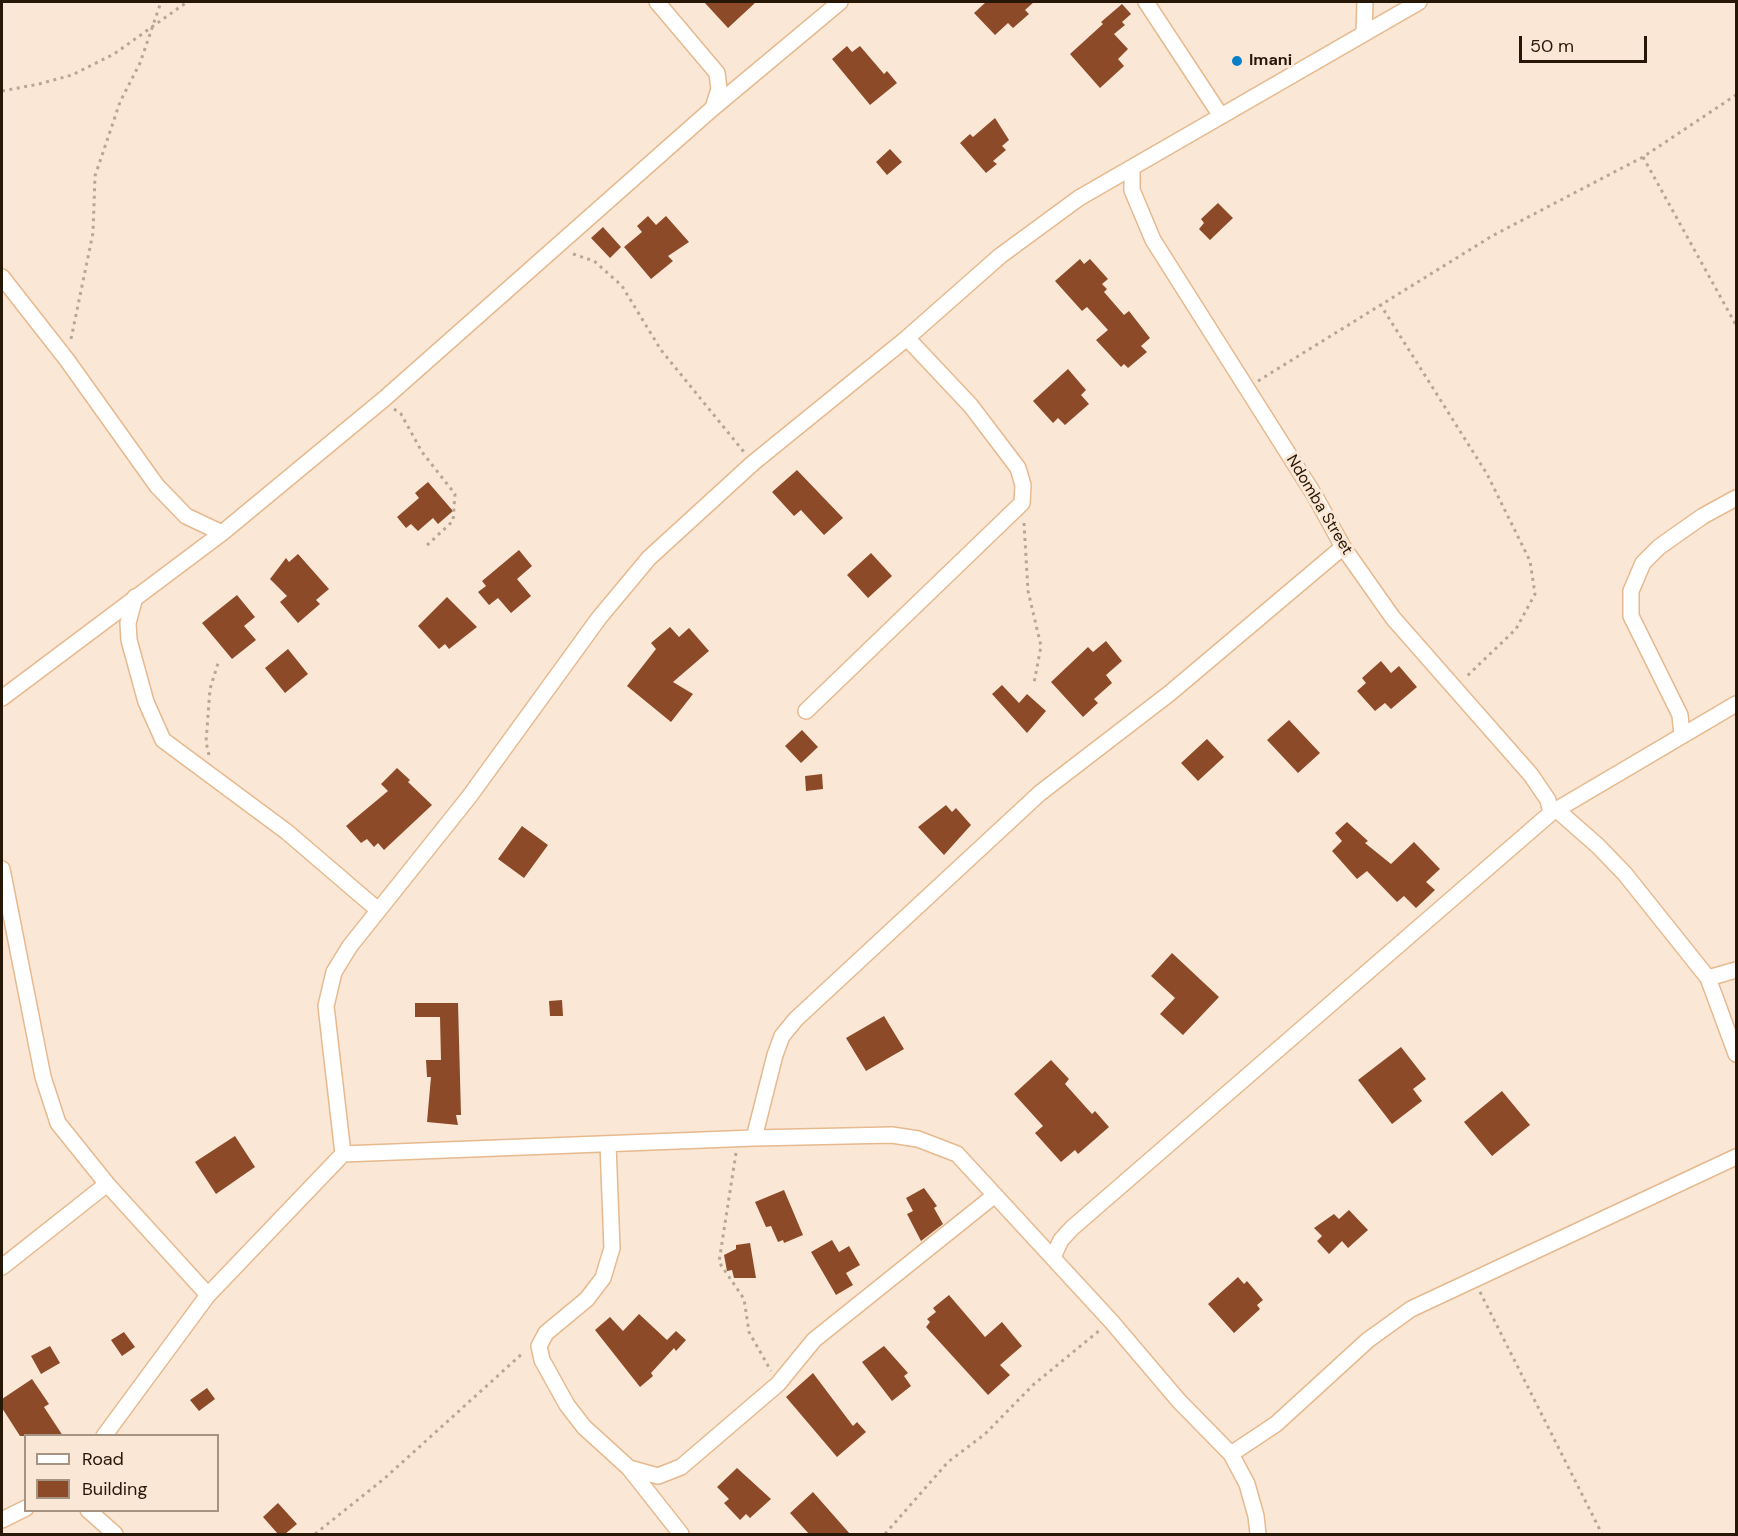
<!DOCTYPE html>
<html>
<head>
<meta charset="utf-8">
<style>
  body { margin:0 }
  #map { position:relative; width:1738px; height:1536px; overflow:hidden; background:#fae7d6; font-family:"DM Sans",sans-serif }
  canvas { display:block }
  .frame { position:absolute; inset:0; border:3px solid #271706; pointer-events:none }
  .legend { position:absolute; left:24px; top:1434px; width:195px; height:78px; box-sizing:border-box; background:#fae7d6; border:2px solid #a69483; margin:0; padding:8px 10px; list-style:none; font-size:18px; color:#271706 }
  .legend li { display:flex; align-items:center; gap:12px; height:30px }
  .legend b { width:30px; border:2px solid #a69483 }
  .scale { position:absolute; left:1519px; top:36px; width:128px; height:27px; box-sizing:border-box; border:3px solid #271706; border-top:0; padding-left:8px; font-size:18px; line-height:21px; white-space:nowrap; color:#271706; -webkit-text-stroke:4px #fae7d6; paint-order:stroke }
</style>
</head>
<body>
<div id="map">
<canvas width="1738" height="1536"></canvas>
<div class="frame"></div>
<ul class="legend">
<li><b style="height:8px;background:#fff"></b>Road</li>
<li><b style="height:16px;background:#8d4a29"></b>Building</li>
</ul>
<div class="scale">50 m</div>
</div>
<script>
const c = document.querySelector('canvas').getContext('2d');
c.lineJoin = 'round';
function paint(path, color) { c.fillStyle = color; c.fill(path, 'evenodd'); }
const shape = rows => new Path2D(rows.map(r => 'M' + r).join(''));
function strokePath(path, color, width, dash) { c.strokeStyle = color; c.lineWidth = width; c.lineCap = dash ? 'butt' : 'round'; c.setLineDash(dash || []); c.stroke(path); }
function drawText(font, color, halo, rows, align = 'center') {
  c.font = font + ' "DM Sans",sans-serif'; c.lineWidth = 6; c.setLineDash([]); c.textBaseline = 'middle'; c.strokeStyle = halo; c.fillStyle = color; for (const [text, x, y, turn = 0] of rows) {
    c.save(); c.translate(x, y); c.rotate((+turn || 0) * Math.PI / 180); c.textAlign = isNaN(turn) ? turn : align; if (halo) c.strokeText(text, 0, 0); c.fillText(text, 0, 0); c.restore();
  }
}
paint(shape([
  [704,2,756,2,728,28],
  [986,2,1034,2,1025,10,1029,14,1013,28,1008,23,995,35,974,13],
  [1122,4,1131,14,1122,22,1125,25,1114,34,1128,49,1118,59,1124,66,1100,88,1070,54,1103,24,1101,22],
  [847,46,852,52,860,46,884,74,887,71,897,83,870,105,832,59],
  [995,118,1009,140,1002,146,1006,150,993,161,997,164,986,173,960,143,970,134,973,137],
  [890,149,902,162,887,175,876,162],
  [1218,203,1233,218,1210,240,1199,229,1204,223,1201,219],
  [648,216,656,225,666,216,689,242,668,256,673,261,651,279,624,247,642,232,637,226],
  [603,227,621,247,610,258,591,238],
  [1080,259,1084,264,1090,259,1108,279,1102,284,1107,289,1104,292,1124,315,1129,311,1150,338,1141,346,1147,352,1128,368,1124,364,1121,367,1096,340,1108,330,1087,307,1082,311,1055,281],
  [1068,369,1086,390,1081,395,1089,404,1065,425,1058,418,1053,423,1033,401],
  [797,470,843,518,824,535,801,510,794,516,772,492],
  [428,482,453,511,438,524,433,518,418,531,411,524,406,528,397,517,419,498,415,493],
  [519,550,532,566,517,579,531,596,511,613,498,598,489,605,478,592,486,586,482,581],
  [871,553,892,576,868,598,847,575],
  [298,554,329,589,316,600,320,604,298,623,280,602,287,596,270,579,286,558,289,562],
  [237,595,255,617,244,626,256,640,232,659,202,623],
  [447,597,477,627,449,649,445,644,439,649,418,626],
  [670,627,679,637,689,628,709,651,673,682,693,694,671,722,627,686,656,649,651,643],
  [1106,641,1122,661,1106,675,1112,683,1094,699,1098,703,1083,717,1051,682,1088,647,1093,652],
  [288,649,308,674,285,693,265,668],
  [1381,661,1391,673,1399,666,1417,687,1391,709,1385,703,1375,711,1357,691,1366,683,1362,678],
  [1002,685,1019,703,1027,694,1046,711,1027,733,992,694],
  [1289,720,1320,753,1298,773,1267,740],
  [802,730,818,747,801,763,785,746],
  [1207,739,1224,757,1198,781,1181,763],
  [397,768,410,780,408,782,432,805,384,850,378,843,374,847,367,839,361,843,346,826,388,791,381,784],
  [822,774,823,789,806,791,805,776],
  [946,805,952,812,956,808,971,825,944,855,918,827],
  [1347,822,1368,841,1365,843,1391,864,1414,842,1440,869,1426,882,1435,890,1416,908,1404,896,1397,902,1367,871,1357,879,1332,851,1342,841,1335,833],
  [522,826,548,845,524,878,498,859],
  [1172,953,1219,997,1183,1035,1160,1014,1175,998,1151,976],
  [562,1000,563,1016,550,1016,549,1001],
  [415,1003,458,1003,461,1115,456,1115,458,1125,427,1122,431,1077,427,1077,426,1060,441,1060,440,1017,415,1017],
  [884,1016,904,1049,866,1071,846,1038],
  [1401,1047,1426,1079,1413,1089,1422,1101,1392,1124,1358,1080],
  [1051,1060,1069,1079,1065,1084,1092,1114,1095,1111,1109,1127,1078,1154,1075,1150,1061,1162,1035,1133,1043,1126,1014,1094],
  [1502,1091,1530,1125,1492,1156,1464,1122],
  [235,1136,255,1167,216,1194,195,1162],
  [924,1188,937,1206,934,1208,943,1224,921,1241,907,1214,913,1211,906,1198],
  [784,1190,803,1235,784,1243,783,1240,778,1242,771,1226,766,1227,755,1202],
  [1349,1210,1368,1230,1348,1248,1342,1241,1329,1254,1317,1241,1322,1236,1314,1228,1334,1214,1339,1219],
  [832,1240,839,1252,849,1246,860,1265,846,1273,853,1285,836,1295,811,1252],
  [750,1243,756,1278,734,1278,732,1270,727,1271,724,1255,736,1249,736,1245],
  [1238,1277,1244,1284,1247,1281,1263,1300,1257,1305,1260,1309,1234,1333,1208,1304],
  [949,1295,985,1337,1002,1322,1022,1346,1000,1365,1010,1375,988,1395,926,1327,930,1322,927,1319,936,1312,933,1308],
  [639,1314,667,1340,676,1331,686,1340,676,1351,674,1348,651,1373,653,1376,640,1387,595,1330,610,1317,623,1331],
  [124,1332,135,1347,122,1356,111,1340],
  [50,1346,60,1363,41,1374,31,1356],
  [884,1346,908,1373,904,1376,911,1386,892,1401,862,1362],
  [813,1373,853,1426,857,1422,866,1432,837,1457,786,1397],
  [32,1379,49,1404,44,1407,63,1436,20,1436,2,1408,2,1399],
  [207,1388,215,1399,199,1411,190,1400],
  [737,1468,771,1499,750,1518,746,1514,740,1520,724,1503,729,1499,717,1487],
  [813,1492,850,1534,809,1534,790,1513],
  [278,1503,297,1524,285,1534,278,1534,263,1517]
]), '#8d4a29');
const street = shape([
  [657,2,717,73,719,89,713,108],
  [1146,2,1221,116],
  [1364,32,1365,2],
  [1132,170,1132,190,1153,240,1315,496,1343,547,1393,618,1531,775,1548,800,1551,813],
  [2,277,67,360,157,486,186,516,222,533],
  [135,597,128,623,129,640,146,702,163,740,287,832,378,910],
  [2,698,222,533,384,399,713,108,840,2],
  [806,711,1022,503,1023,485,1018,468,971,406,907,338],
  [1682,736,1680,715,1631,616,1631,591,1643,563,1659,547,1703,516,1736,498],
  [1557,810,1598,846,1625,874,1708,978,1736,970],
  [2,869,43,1077,58,1123,107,1184,208,1295],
  [1708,978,1736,1054],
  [754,1138,775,1055,782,1036,796,1019,1040,793,1170,693,1343,547],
  [608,1144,612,1248,603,1278,587,1299,546,1333,539,1346,542,1360,567,1405,584,1427,629,1468,658,1476,681,1467,778,1384,814,1340,995,1195],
  [343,1154,754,1138,892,1135,918,1139,957,1154,1111,1321,1179,1401,1231,1454,1247,1484,1256,1516,1258,1534],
  [1053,1257,1061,1240,1072,1228,1551,813,1736,704],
  [2,1267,107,1184],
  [104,1436,208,1295,343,1154,326,1006,334,972,350,946,469,797,599,618,649,558,753,463,907,338,1000,256,1079,198,1419,2],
  [1231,1454,1276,1424,1368,1340,1411,1309,1736,1157],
  [629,1468,681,1534],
  [88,1510,115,1534],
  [2,1520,26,1508]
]);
strokePath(street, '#e6b98e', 18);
strokePath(shape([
  [2,91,39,84,72,75,114,54,187,2],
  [1643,157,1736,325],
  [573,254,594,261,622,286,661,350,744,452],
  [1380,304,1487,474,1530,561,1535,594,1516,629,1466,677],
  [71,339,93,233,95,176,120,102,140,63,161,2],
  [1258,381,1492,236,1643,157,1736,95],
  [394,409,401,414,422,452,455,494,453,521,424,548],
  [1024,523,1028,591,1041,646,1034,683],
  [209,755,206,742,210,689,219,660],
  [736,1153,719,1262,744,1299,749,1332,771,1371],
  [1480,1292,1602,1534],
  [315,1534,385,1478,524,1352],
  [885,1534,948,1462,985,1434,1033,1385,1100,1330]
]), '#b9a796', 3, [3, 4.5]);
strokePath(street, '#fff', 15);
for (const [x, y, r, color] of [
  [1237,61,6,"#0780c9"]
]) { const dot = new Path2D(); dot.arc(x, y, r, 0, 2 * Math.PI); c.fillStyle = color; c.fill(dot); strokePath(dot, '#fae7d6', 2); }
drawText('bold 16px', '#271706', '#fae7d6', [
  ["Imani",1249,61]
], 'left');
drawText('16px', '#271706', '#fae7d6', [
  ["Ndomba Street",1319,505,59]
]);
</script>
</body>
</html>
